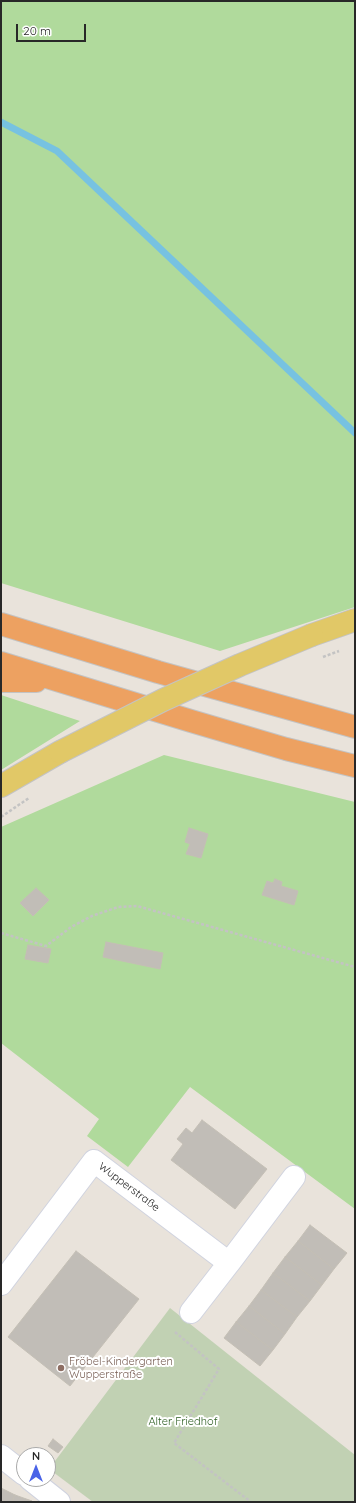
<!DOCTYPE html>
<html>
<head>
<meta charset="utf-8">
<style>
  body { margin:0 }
  #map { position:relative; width:356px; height:1503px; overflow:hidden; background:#e9e3db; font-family:Quicksand,sans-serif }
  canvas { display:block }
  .frame { position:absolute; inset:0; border:2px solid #282828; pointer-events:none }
  .north { position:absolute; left:16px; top:1447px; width:40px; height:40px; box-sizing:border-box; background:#fff; border:1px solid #a9a9a9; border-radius:50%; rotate:0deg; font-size:11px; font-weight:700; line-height:16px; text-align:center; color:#282828 }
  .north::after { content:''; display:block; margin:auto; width:14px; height:18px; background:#4a63e7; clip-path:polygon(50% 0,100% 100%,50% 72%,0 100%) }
  .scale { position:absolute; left:16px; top:24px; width:70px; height:18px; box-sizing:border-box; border:2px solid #282828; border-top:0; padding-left:5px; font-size:12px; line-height:14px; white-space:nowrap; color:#282828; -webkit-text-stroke:3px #fff; paint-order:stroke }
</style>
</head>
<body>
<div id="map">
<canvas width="356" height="1503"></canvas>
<div class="frame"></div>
<div class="north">N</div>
<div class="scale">20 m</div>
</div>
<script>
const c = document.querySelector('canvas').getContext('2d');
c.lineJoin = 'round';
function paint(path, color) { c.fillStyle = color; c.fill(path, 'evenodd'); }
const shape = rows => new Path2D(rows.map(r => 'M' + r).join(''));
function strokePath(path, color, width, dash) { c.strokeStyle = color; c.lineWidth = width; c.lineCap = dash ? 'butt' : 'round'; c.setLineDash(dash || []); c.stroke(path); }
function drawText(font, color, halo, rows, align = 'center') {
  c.font = font + ' Quicksand,sans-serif'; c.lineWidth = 4; c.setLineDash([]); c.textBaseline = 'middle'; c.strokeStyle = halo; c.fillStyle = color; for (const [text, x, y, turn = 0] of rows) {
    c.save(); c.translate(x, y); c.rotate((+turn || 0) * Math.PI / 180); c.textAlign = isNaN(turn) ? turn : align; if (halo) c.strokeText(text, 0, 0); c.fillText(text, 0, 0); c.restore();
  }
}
paint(shape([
  [1,1,355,1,355,607,220,651,1,583],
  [1,695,80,721,1,770],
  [164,755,355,802,355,1209,190,1087,128,1167,87,1136,99,1119,1,1043,1,827]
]), '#b0da9c');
paint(shape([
  [170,1308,355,1455,355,1502,93,1502,49,1469]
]), '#c1d1b3');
strokePath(shape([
  [1,122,57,151,355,433]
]), '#77c2e1', 7);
const building = shape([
  [189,828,208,834,201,858,186,854,190,844,185,842,189,828],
  [275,879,282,882,281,886,298,891,294,905,262,895,267,881,273,883,275,879],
  [36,888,49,900,33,916,20,903,36,888],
  [106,942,163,953,160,969,103,957,106,942],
  [28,945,51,949,48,963,25,959,28,945],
  [202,1120,267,1169,235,1209,171,1160,183,1144,177,1139,186,1128,192,1133,202,1120],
  [310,1225,347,1253,334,1269,298,1241,310,1225],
  [298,1241,334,1269,322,1285,285,1257,298,1241],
  [76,1251,139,1299,70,1386,8,1337,76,1251],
  [285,1257,322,1285,310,1301,273,1273,285,1257],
  [273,1273,310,1301,297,1317,261,1290,273,1273],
  [261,1290,297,1317,285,1334,249,1306,261,1290],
  [249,1306,285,1334,273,1350,236,1322,249,1306],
  [236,1322,273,1350,260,1366,224,1338,236,1322],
  [53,1439,63,1447,58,1453,48,1446,53,1439],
  [1,1488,15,1495,12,1502,1,1501,1,1488],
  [15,1495,32,1501,12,1502,15,1495]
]);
paint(building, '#c1bdb7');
strokePath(building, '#c4bfb5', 1);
const minor = shape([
  [1,1284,94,1161,229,1263,294,1177],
  [191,1312,229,1263],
  [1,1456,24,1474],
  [30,1479,59,1502]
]);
const major = shape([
  [312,635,355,620],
  [1,786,60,752]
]);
const highway = shape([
  [1,624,158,672,355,727],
  [1,663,191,721,286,749,355,766],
  [1,681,36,681]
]);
strokePath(minor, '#d0d3df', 24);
strokePath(major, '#c3c3c3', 24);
strokePath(highway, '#c3c3c3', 24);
strokePath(shape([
  [1,817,29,798],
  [1,933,46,946,71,927,92,916,118,907,137,906,355,967],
  [175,1332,219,1369,174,1443,251,1502]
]), '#c3c3c3', 2.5, [3, 2]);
strokePath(minor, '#fff', 22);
strokePath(major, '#e1c867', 22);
strokePath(highway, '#eda161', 22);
const majorBridge = shape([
  [60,752,163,700,240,665,312,635]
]);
strokePath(majorBridge, '#c3c3c3', 24, []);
strokePath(shape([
  [323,657,339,651]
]), '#c3c3c3', 2.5, [3, 2]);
strokePath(majorBridge, '#e1c867', 22);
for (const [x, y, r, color] of [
  [61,1368,4,"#8d6e63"]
]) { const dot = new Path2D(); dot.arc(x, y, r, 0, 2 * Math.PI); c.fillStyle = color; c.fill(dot); strokePath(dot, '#fff', 1.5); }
drawText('11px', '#282828', '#fff', [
  ["Wupperstraße",129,1187,37]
]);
drawText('11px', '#785e54', '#fff', [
  ["Fröbel-Kindergarten",69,1362],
  ["Wupperstraße",69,1375]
], 'left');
drawText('11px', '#2b5c20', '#fff', [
  ["Alter Friedhof",183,1422]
]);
</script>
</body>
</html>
